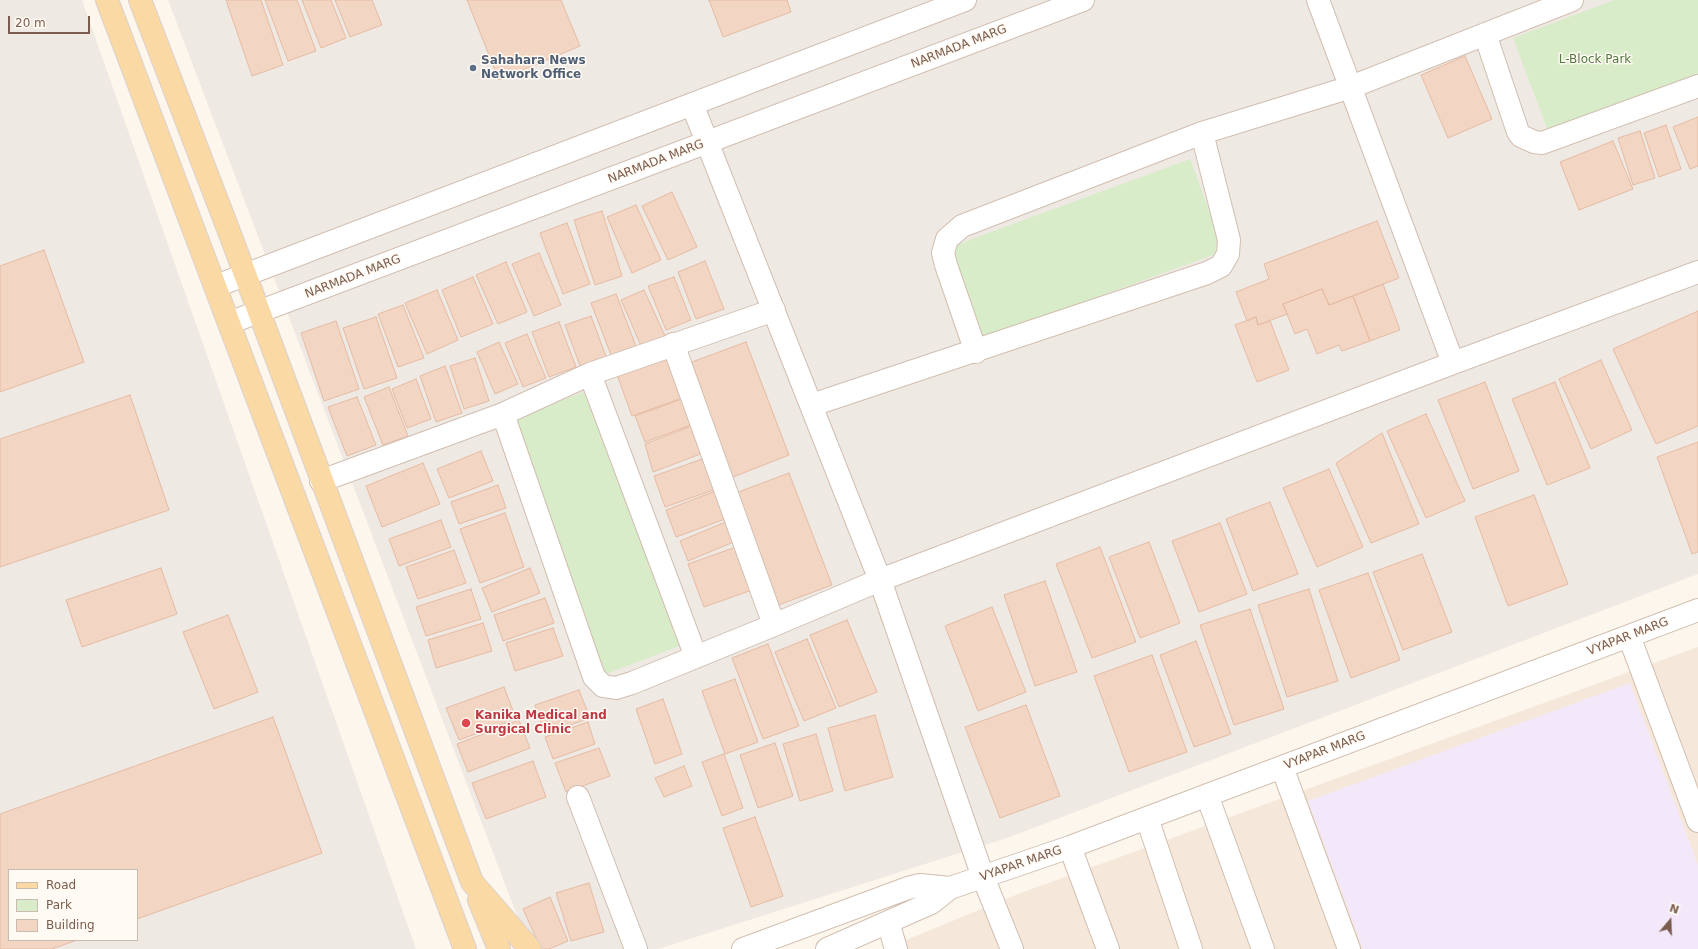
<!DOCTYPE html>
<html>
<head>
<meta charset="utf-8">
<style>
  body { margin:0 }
  #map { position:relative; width:1698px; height:949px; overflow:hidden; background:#fdf6ec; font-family:"DejaVu Sans",sans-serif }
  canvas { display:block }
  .legend { position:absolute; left:8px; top:869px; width:130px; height:72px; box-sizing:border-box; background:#fffaf3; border:1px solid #cabbb1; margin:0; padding:5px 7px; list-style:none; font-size:12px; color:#7a5c4d }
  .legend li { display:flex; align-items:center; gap:8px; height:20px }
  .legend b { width:20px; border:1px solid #cabbb1 }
  .north { position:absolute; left:1650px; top:901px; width:40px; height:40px; -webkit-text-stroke:3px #fffaf3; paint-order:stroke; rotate:19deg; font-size:11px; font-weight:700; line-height:16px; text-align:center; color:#7a5c4d }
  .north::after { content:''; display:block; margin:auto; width:14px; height:18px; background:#7a5c4d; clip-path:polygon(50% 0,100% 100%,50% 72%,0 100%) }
  .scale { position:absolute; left:8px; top:16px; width:82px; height:18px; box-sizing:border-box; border:2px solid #7a5c4d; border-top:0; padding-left:5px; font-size:12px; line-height:14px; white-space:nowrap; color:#7a5c4d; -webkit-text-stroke:3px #fffaf3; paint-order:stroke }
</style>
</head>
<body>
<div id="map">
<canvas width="1698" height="949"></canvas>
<ul class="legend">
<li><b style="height:5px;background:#fbd9a5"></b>Road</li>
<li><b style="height:11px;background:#d8ecc9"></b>Park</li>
<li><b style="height:11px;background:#f3d5c3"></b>Building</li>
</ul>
<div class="north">N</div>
<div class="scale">20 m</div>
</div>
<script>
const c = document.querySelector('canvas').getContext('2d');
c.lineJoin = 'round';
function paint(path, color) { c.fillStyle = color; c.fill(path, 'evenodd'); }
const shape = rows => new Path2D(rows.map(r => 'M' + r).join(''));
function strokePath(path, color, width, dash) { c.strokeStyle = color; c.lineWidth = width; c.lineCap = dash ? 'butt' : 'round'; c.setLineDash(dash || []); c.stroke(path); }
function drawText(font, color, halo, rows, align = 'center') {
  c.font = font + ' "DejaVu Sans",sans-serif'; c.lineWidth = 3; c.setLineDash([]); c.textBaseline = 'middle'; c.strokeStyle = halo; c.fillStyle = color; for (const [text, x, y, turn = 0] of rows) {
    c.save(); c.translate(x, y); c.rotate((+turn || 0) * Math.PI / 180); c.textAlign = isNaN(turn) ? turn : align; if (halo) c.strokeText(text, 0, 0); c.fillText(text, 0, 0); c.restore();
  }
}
paint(shape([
  [1698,647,1698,949,884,949,1018,894]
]), '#f5e8da');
paint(shape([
  [0,0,82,0,416,949,0,949],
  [9,870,137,870,137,940,9,940],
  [168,0,1698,0,1698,574,1007,838,658,949,533,949,529,947]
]), '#efe9e4');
paint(shape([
  [1630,683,1698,865,1698,949,1363,949,1308,801]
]), '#f3e8fa');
paint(shape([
  [1614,0,1698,0,1698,74,1548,131,1513,38],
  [1190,159,1224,251,984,338,950,247],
  [584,392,682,645,606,674,508,420]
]), '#d8ecc9');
const building = shape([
  [226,0,261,0,283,65,252,76,226,0],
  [265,0,297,0,316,51,288,61,265,0],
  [302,0,331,0,346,38,321,48,302,0],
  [335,0,372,0,382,25,350,37,335,0],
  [467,0,561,0,580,46,499,80,467,0],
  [709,0,787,0,791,12,723,37,709,0],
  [1465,56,1492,119,1448,138,1421,75,1465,56],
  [1698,117,1698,166,1690,169,1673,127,1698,117],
  [1666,125,1681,169,1659,177,1644,133,1666,125],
  [1640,131,1655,178,1633,185,1618,138,1640,131],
  [1613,141,1633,189,1579,210,1560,162,1613,141],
  [672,192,697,247,668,260,642,206,672,192],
  [636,205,661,260,632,273,607,217,636,205],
  [602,211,622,276,595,285,574,220,602,211],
  [1377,221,1399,278,1329,305,1322,289,1283,304,1287,314,1258,325,1256,317,1247,321,1236,292,1269,279,1264,264,1377,221],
  [567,223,590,284,563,294,540,233,567,223],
  [44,250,84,362,0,392,0,266,44,250],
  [539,253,561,305,534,316,512,264,539,253],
  [705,261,724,309,696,319,678,272,705,261],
  [506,262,527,312,498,324,476,275,506,262],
  [473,277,493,324,461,337,442,290,473,277],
  [674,277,691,320,666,330,648,286,674,277],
  [1383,284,1400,330,1370,341,1353,296,1383,284],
  [1322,289,1329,305,1353,296,1370,341,1342,351,1339,345,1317,354,1307,329,1295,334,1283,304,1322,289],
  [437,290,458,340,427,354,405,303,437,290],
  [644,290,666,338,642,348,621,300,644,290],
  [616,294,636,346,611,355,591,303,616,294],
  [403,305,424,358,398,367,378,314,403,305],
  [1698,311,1698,426,1656,444,1613,349,1698,311],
  [591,316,608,362,582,371,565,325,591,316],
  [376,317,397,378,364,389,343,328,376,317],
  [1256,317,1258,325,1270,321,1289,370,1257,382,1235,325,1256,317],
  [336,321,359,389,324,401,301,333,336,321],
  [559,322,576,367,549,377,532,332,559,322],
  [527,334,546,378,523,387,505,343,527,334],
  [499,342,518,384,495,394,477,352,499,342],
  [746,342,789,455,728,479,684,365,746,342],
  [668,350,685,397,632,416,615,369,668,350],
  [475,358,489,401,464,409,450,366,475,358],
  [1601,360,1632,430,1591,449,1559,379,1601,360],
  [445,366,462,413,436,422,420,376,445,366],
  [416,379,431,419,407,428,392,389,416,379],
  [1485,382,1519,471,1473,489,1438,400,1485,382],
  [1555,382,1590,468,1547,485,1512,399,1555,382],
  [389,387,408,436,383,445,364,397,389,387],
  [130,395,169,510,0,567,0,439,130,395],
  [357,397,376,445,347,456,328,407,357,397],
  [682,399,691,425,645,442,635,416,682,399],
  [1426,414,1465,501,1426,518,1387,431,1426,414],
  [694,425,703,453,653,472,645,444,694,425],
  [1382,433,1419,524,1371,543,1336,463,1382,433],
  [1698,442,1698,552,1692,554,1657,457,1698,442],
  [481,451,493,481,449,498,437,469,481,451],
  [708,457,719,488,665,507,654,476,708,457],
  [423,463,440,504,382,527,366,486,423,463],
  [1329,469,1363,547,1317,567,1283,488,1329,469],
  [789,473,832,585,776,606,733,494,789,473],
  [498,485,506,508,459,524,451,502,498,485],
  [718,490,728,518,676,537,666,510,718,490],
  [1534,495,1568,584,1508,606,1475,517,1534,495],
  [1270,502,1298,574,1253,591,1226,519,1270,502],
  [505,513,524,567,480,583,460,529,505,513],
  [441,520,451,547,399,566,389,539,441,520],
  [728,521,736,541,688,561,680,541,728,521],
  [1220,523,1247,594,1199,612,1172,541,1220,523],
  [1149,542,1180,623,1140,638,1109,557,1149,542],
  [736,547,752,590,704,607,688,564,736,547],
  [1100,547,1136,642,1092,658,1056,564,1100,547],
  [454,550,466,583,418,599,406,567,454,550],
  [1422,554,1452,632,1403,650,1373,572,1422,554],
  [161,568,177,614,82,647,66,600,161,568],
  [530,568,540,593,492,612,482,588,530,568],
  [1368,573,1400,660,1351,678,1319,590,1368,573],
  [1045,581,1077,672,1035,686,1004,595,1045,581],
  [471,589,481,619,426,636,416,607,471,589],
  [1309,589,1338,681,1287,697,1258,605,1309,589],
  [545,598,554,623,503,641,494,615,545,598],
  [992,607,1026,692,978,711,945,626,992,607],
  [1250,609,1284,709,1234,725,1200,625,1250,609],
  [228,615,258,692,214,709,183,632,228,615],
  [847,620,877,692,839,707,810,635,847,620],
  [483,623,492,651,436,668,428,640,483,623],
  [553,628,563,656,515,671,506,643,553,628],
  [807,639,836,708,804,721,775,652,807,639],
  [1196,641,1231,734,1194,747,1160,655,1196,641],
  [768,644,799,726,763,739,732,658,768,644],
  [1152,655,1187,752,1129,772,1094,676,1152,655],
  [735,679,758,742,725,754,702,691,735,679],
  [504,687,516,719,459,740,446,708,504,687],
  [579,690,590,718,545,734,535,705,579,690],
  [663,699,682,754,655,764,636,709,663,699],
  [1026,705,1060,796,1000,818,965,727,1026,705],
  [875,715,893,777,845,791,828,728,875,715],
  [273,717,322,853,137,919,137,870,9,870,9,940,77,940,52,949,0,949,0,814,273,717],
  [519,720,530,748,468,772,457,744,519,720],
  [588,722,595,744,553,759,545,737,588,722],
  [816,734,833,791,800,801,783,744,816,734],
  [775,743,793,796,758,808,740,755,775,743],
  [599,748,610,776,566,792,555,763,599,748],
  [724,754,743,808,722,816,702,762,724,754],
  [533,761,546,797,486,819,472,783,533,761],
  [684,766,692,786,664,797,655,778,684,766],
  [755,817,783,896,751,907,723,828,755,817],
  [589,883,604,932,571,941,556,893,589,883],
  [550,897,568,941,549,949,541,949,523,909,550,897]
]);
paint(building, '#f3d5c3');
strokePath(building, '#e6bba3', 1);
const minor = shape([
  [1318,0,1453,363],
  [1485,34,1518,132,1521,136,1534,142,1542,143,1698,86],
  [692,104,880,580,983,877,1012,949],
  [216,286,965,0],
  [229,323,1083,0],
  [673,344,774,625],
  [976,352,946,265,943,253,947,239,962,226,1202,133,1351,87,1572,0],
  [590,374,696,657],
  [812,405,1207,273,1221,266,1228,254,1229,240,1202,133],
  [503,414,594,677,603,686,616,688,632,683,774,625,880,580,1453,363,1698,272],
  [321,481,503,414,590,374,774,310],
  [1629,636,1698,821],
  [1282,767,1349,949],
  [1207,795,1263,949],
  [578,797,636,949],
  [1147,818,1191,949],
  [1070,847,1108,949],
  [888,922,896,949],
  [743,949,908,888,920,885,950,888],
  [827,949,931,903,950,888,1070,847,1698,610]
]);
const major = shape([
  [107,0,465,949],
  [140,0,230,234,472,882,530,949],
  [479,900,499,949]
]);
strokePath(minor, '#d1beb0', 24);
strokePath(major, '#dad1cd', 24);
strokePath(minor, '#fff', 22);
strokePath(major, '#fbd9a5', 22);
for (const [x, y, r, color] of [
  [473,68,4,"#5c6f8a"],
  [466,723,5,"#e0444e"]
]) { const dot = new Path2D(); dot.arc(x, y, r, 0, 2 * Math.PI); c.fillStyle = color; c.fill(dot); strokePath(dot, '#fffaf3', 1.5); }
drawText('12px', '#7a5c4d', '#fffaf3', [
  ["NARMADA MARG",959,47,-21],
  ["NARMADA MARG",656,162,-21],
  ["NARMADA MARG",353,277,-21],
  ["VYAPAR MARG",1628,637,-21],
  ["VYAPAR MARG",1325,751,-21],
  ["VYAPAR MARG",1021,864,-19]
]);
drawText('12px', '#537a41', '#fffaf3', [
  ["L-Block Park",1595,60]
]);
drawText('bold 12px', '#4e5e75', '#fffaf3', [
  ["Sahahara News",481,61],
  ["Network Office",481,75]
], 'left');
drawText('bold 12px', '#be3a42', '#fffaf3', [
  ["Kanika Medical and",475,716],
  ["Surgical Clinic",475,730]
], 'left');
</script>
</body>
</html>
